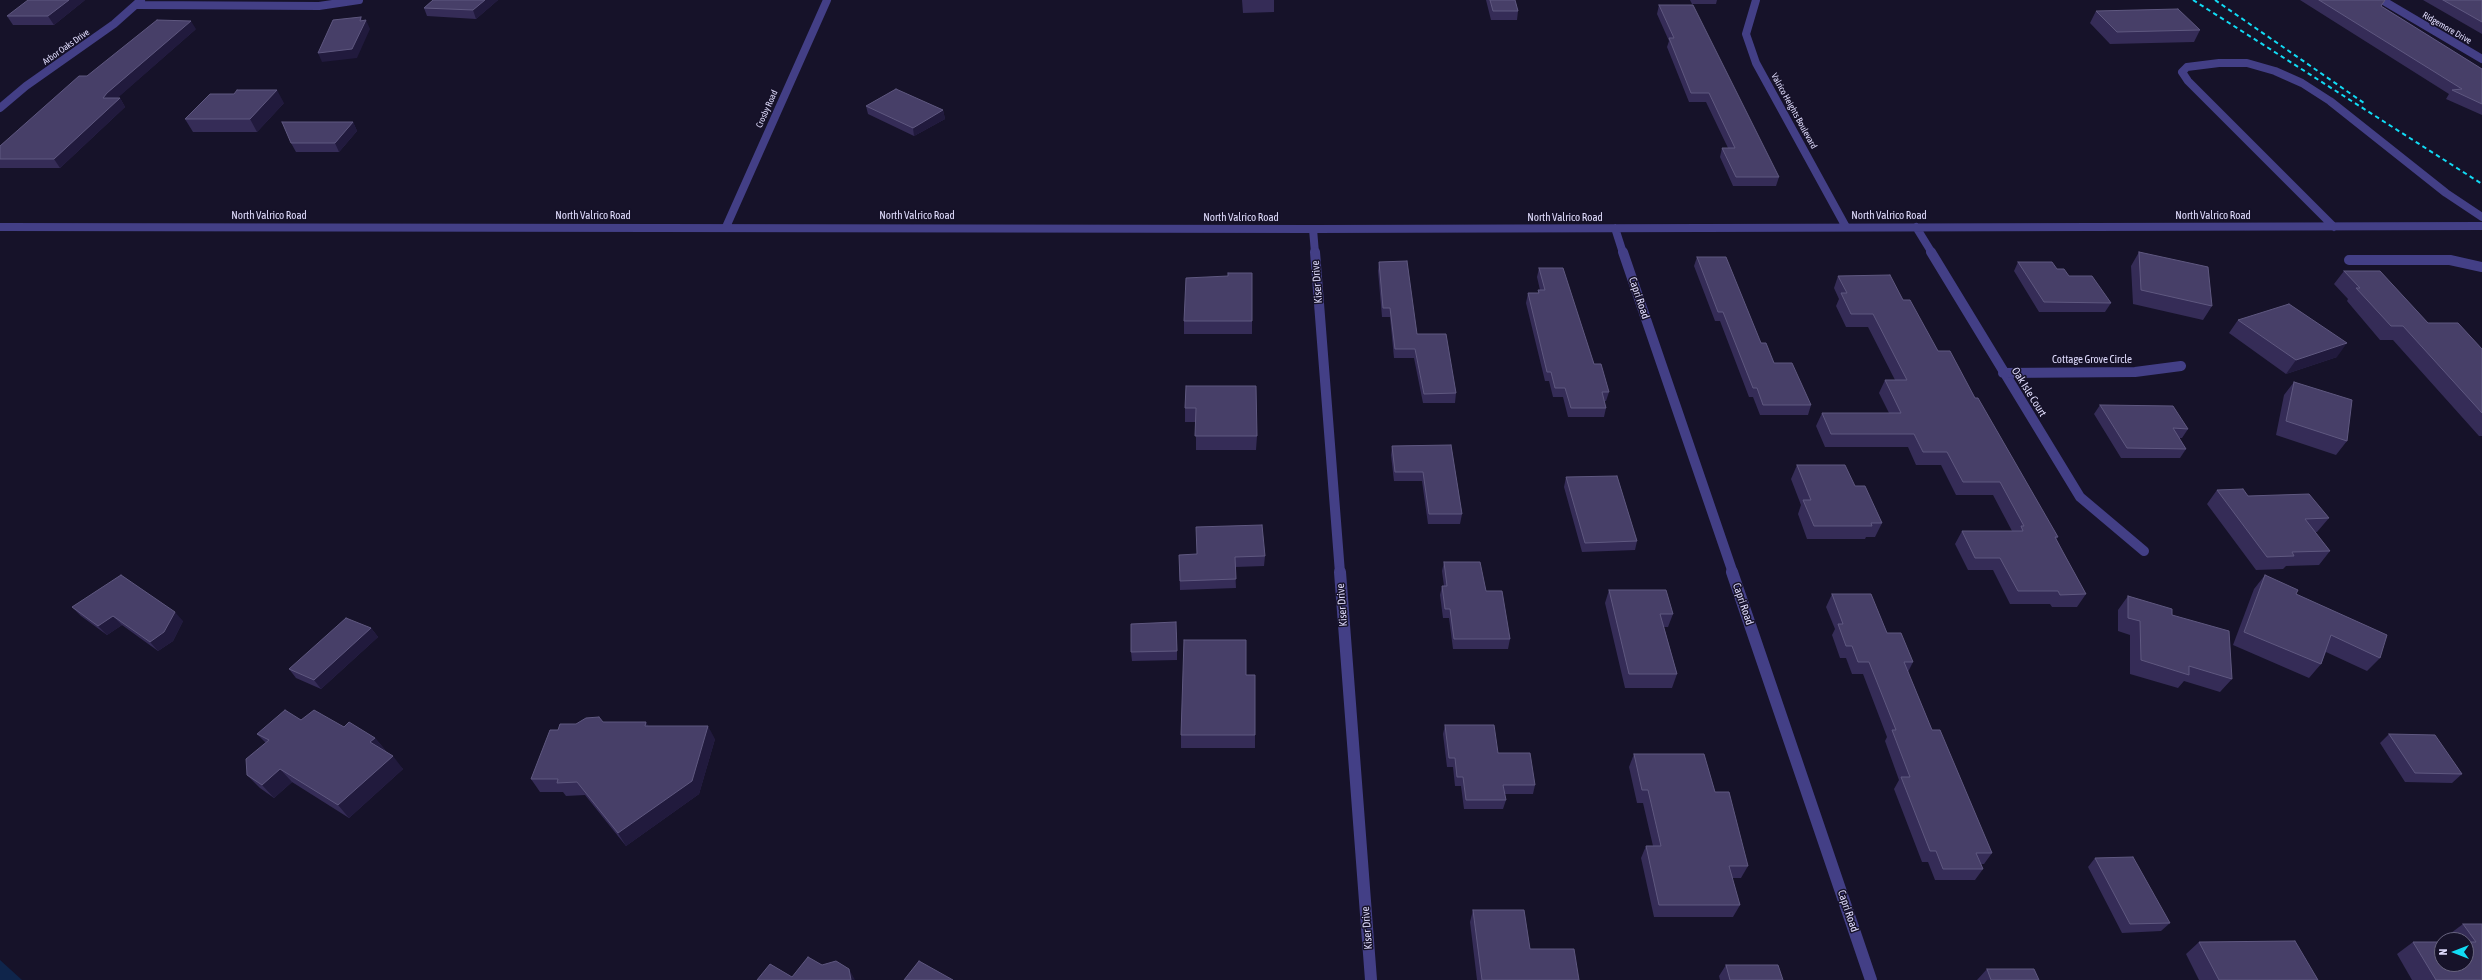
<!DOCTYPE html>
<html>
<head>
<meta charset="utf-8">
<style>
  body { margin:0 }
  #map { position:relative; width:2482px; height:980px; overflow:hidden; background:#161229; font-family:"Asap Condensed",sans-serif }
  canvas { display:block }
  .north { position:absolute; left:2434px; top:932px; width:40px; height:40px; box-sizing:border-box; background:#161229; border:1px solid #67637e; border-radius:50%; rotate:270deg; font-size:11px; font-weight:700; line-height:16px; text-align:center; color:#e0dcfd }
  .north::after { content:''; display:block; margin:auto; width:14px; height:18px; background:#11dbf4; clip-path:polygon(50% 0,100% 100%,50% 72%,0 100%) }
</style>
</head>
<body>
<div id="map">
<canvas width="2482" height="980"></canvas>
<div class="north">N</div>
</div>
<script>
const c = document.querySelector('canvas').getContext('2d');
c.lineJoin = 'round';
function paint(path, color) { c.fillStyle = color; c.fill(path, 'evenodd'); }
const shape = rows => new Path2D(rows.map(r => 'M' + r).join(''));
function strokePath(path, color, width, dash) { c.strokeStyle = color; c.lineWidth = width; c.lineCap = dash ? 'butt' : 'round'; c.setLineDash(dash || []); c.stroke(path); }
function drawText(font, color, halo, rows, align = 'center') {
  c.font = font + ' "Asap Condensed",sans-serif'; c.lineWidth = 3; c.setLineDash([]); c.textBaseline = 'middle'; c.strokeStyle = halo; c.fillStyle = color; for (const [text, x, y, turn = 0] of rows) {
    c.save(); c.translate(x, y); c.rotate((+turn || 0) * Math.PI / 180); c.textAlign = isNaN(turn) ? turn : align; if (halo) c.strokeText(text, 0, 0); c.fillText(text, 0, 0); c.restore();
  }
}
paint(shape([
  [0,960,22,980,0,980]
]), '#0f254b');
strokePath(shape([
  [1756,0,1746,34,1756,63,1846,227],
  [2382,0,2482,59],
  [137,5,319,6,359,0],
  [0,108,26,86,114,24,141,0],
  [0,227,1313,229,2482,226],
  [726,227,827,0],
  [1916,227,1932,253],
  [2334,227,2188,81,2182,72,2187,67,2219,63,2247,63,2275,71,2302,83,2330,101,2446,193,2482,217],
  [1615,228,1623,253],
  [1313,229,1315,253]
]), '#433f86', 8);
strokePath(shape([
  [1315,252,1340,573],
  [1623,252,1733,573],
  [1931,252,2080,497,2144,551],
  [2349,260,2450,260,2482,267],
  [2003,373,2135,372,2181,366]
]), '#433f86', 10);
strokePath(shape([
  [1340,572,1371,980],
  [1732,572,1871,980]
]), '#433f86', 12);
strokePath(shape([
  [2193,0,2482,184],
  [2215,0,2364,103]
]), '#11dbf4', 2, [4.5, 3.5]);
paint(shape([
  [85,0,54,25,13,25,7,16],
  [433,0,498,0,476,19,427,16,424,8],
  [1242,0,1274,0,1274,12,1243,13],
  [1486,0,1515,0,1518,11,1517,20,1491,20],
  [1690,0,1717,0,1716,4,1692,4],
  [2300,0,2385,0,2381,6,2482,69,2482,115,2446,99,2449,94],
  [2423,0,2482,0,2482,34],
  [1659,5,1779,177,1776,186,1733,186,1720,157,1722,148,1728,148,1706,102,1689,102,1667,47,1669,41,1657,14],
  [2096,11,2200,30,2194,42,2110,44,2090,23],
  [196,29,117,98,120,98,125,107,60,168,0,168,0,146,87,76],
  [284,103,257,132,193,132,185,119],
  [866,106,943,110,945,119,914,136,868,114],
  [353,122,357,131,339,152,296,152,291,143],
  [2139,252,2212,306,2203,320,2133,304,2131,266],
  [1697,257,1761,343,1774,363,1811,405,1808,415,1760,415,1753,397,1749,397,1720,321,1715,321,1694,266],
  [1379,262,1417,334,1456,393,1455,403,1423,403,1414,358,1394,358,1390,317,1382,317,1378,271],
  [2018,262,2057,269,2069,276,2111,303,2105,312,2039,312,2014,271],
  [1539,268,1594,364,1609,392,1606,401,1604,401,1606,408,1604,417,1568,417,1563,397,1553,397,1549,381,1545,381,1526,303,1528,293,1538,293,1538,290,1540,290,1537,277],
  [2344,271,2428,323,2482,349,2482,436,2479,436,2393,340,2380,340,2347,301,2348,299,2334,284],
  [1252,273,1252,334,1184,334,1184,321,1228,276],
  [1838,276,1903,300,1938,351,1975,398,2058,537,2056,539,2063,552,2086,594,2077,607,2052,607,2050,604,2010,604,1993,570,1968,570,1955,544,1962,531,2012,531,1993,495,1956,495,1941,465,1916,465,1908,447,1825,447,1816,426,1822,413,1889,413,1879,393,1885,380,1895,380,1868,327,1846,327,1836,306,1839,299,1834,288],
  [2238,320,2337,357,2286,374,2229,333],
  [2294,382,2347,441,2336,455,2276,435,2284,395],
  [1186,386,1257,436,1256,450,1196,450,1196,422,1185,422,1185,408],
  [2100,405,2188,429,2182,438,2179,438,2186,449,2180,458,2121,458,2094,414],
  [1451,445,1462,514,1460,524,1428,524,1422,481,1394,481,1391,455,1392,446],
  [1797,465,1855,486,1882,523,1875,537,1866,537,1865,539,1807,539,1798,514,1801,505,1791,479],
  [1566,477,1637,541,1635,550,1582,552,1564,487],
  [2217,490,2248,496,2329,518,2317,532,2315,532,2330,551,2319,565,2286,566,2283,569,2256,570,2207,504],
  [1179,555,1265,556,1264,566,1235,567,1236,588,1180,590],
  [1444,562,1486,591,1510,639,1508,649,1453,649,1449,618,1443,618,1440,595,1442,586,1444,586,1442,571],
  [2265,575,2296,594,2380,658,2367,671,2326,652,2321,664,2309,678,2233,645,2254,589],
  [1609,590,1673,614,1668,627,1664,627,1677,674,1672,688,1625,688,1605,603],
  [1832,594,1887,633,1913,662,1908,672,1932,730,1992,853,1984,864,1981,864,1983,869,1975,880,1935,880,1928,862,1922,862,1894,789,1899,780,1885,741,1887,737,1863,674,1852,674,1846,658,1840,658,1832,635,1835,629,1826,607],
  [2128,596,2172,615,2232,679,2220,692,2184,681,2178,688,2130,674,2130,635,2118,631,2118,610],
  [72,607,183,621,173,641,158,651,122,625,107,635,81,616],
  [371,628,378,637,321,689,296,678,289,669],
  [1177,632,1177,660,1132,661,1131,652],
  [1246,675,1255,735,1255,748,1181,748,1181,735],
  [301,720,344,727,375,738,386,751,385,751,403,769,349,818,292,782,274,798,260,788,247,775,266,743,257,734],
  [603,722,649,726,715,739,699,794,626,846,585,795,566,796,563,792,540,792,531,779,576,724],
  [1445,725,1498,753,1535,785,1533,794,1505,794,1506,800,1503,809,1464,809,1461,786,1455,786,1453,767,1447,767,1443,734],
  [2389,734,2462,774,2452,783,2405,782,2380,743],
  [1634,754,1715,792,1748,866,1741,878,1732,878,1740,905,1733,917,1654,917,1641,858,1646,846,1653,846,1643,803,1637,803,1629,767],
  [2095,858,2170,923,2161,931,2122,933,2088,867],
  [1473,910,1530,949,1579,980,1477,980,1470,922],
  [2463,924,2482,924,2482,980,2412,980,2397,954,2413,942,2466,964,2466,940,2450,940,2447,936],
  [2199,942,2318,980,2199,980,2186,954],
  [1726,965,1783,980,1720,980,1719,976],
  [1987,969,2039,980,1977,980]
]), '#352c57');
paint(shape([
  [69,0,85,0,54,25,48,16],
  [485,0,498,0,476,19,473,10],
  [361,17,364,23,366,20,370,29,357,58,322,62,318,53,360,21],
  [191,21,196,29,113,102,103,98,107,93],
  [277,90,284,103,257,132,250,119],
  [120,98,125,107,60,168,54,159],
  [943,110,945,119,914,136,913,128],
  [353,122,357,131,339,152,335,143],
  [2347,343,2337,357,2286,374,2296,360],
  [175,612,183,621,173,641,158,651,150,642],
  [113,616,122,625,107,635,98,626],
  [371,628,378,637,321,689,314,680],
  [646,722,654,735,645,726],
  [708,726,715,739,699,794,626,846,618,833],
  [375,738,386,751,380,755,370,742],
  [393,756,403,769,349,818,338,805],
  [280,769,292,782,274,798,262,785],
  [849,969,855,980,851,980]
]), '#211a3d');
const building = shape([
  [28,0,69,0,48,16,7,16,28,0],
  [433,0,485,0,473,10,424,8,433,0],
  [1490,0,1515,0,1518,11,1493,11,1490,0],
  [2319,0,2385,0,2381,6,2482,69,2482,104,2452,90,2462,89,2319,0],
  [2443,0,2482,0,2482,22,2443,0],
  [1659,5,1693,5,1779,177,1736,177,1722,148,1735,148,1709,93,1691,93,1669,38,1674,38,1659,5],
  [2178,9,2200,30,2117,32,2096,11,2178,9],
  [361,17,360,21,366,20,352,49,318,53,333,20,361,17],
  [157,20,191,21,107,93,103,98,120,98,54,159,0,159,0,146,79,76,87,76,157,20],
  [896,89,943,110,913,128,866,106,896,89],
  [237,90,277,90,250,119,185,119,210,94,234,94,237,90],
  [282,122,353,122,335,143,291,143,282,122],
  [2139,252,2208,267,2212,306,2141,290,2139,252],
  [1697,257,1726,257,1761,343,1766,343,1774,363,1792,363,1811,405,1763,405,1757,388,1753,388,1723,312,1718,312,1697,257],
  [1407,261,1417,334,1446,334,1456,393,1424,394,1415,349,1395,349,1390,308,1383,308,1379,262,1407,261],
  [2018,262,2052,262,2057,269,2064,269,2069,276,2092,276,2111,303,2044,302,2018,262],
  [1539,268,1563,268,1594,364,1601,364,1609,392,1602,392,1606,408,1571,408,1565,388,1555,388,1551,372,1547,372,1528,293,1539,293,1538,290,1545,290,1539,268],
  [2344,271,2380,271,2428,323,2458,323,2482,349,2482,413,2403,326,2391,326,2356,288,2360,288,2344,271],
  [1228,273,1252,273,1252,321,1184,321,1186,278,1228,276,1228,273],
  [1890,275,1903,300,1910,300,1938,351,1950,351,1975,398,1978,398,2058,537,2055,537,2063,552,2086,594,2060,595,2058,591,2018,591,2000,558,1975,558,1962,531,2023,531,2021,526,2024,526,2000,482,1963,482,1947,452,1923,452,1914,434,1831,434,1822,413,1901,413,1885,380,1907,380,1873,314,1851,314,1841,293,1847,293,1838,276,1890,275],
  [2289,304,2347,343,2296,360,2238,320,2289,304],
  [2294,382,2352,400,2347,441,2286,421,2294,382],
  [1186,386,1256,386,1257,436,1195,436,1196,408,1185,408,1186,386],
  [2100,405,2173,406,2188,429,2173,428,2186,449,2127,448,2100,405],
  [1451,445,1462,514,1429,514,1423,472,1395,472,1392,446,1451,445],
  [1797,465,1845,465,1855,486,1865,486,1882,523,1871,523,1872,526,1814,526,1803,500,1811,500,1797,465],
  [1617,476,1637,541,1585,543,1566,477,1617,476],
  [2243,489,2248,496,2309,494,2329,518,2305,519,2330,551,2292,552,2294,556,2267,557,2217,490,2243,489],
  [1262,525,1265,556,1235,557,1236,579,1180,581,1179,555,1197,554,1196,527,1262,525],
  [1444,562,1480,562,1486,591,1502,591,1510,639,1454,639,1450,609,1445,609,1442,586,1447,586,1444,562],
  [121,575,175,612,164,632,150,642,113,616,98,626,72,607,121,575],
  [2265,575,2298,590,2296,594,2387,635,2380,658,2331,635,2321,664,2244,632,2265,575],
  [1609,590,1666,590,1673,614,1660,614,1677,674,1629,674,1609,590],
  [1832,594,1871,594,1887,633,1901,633,1913,662,1904,662,1932,730,1940,730,1992,853,1976,853,1983,869,1943,869,1936,851,1930,851,1901,777,1910,777,1892,730,1896,730,1869,662,1858,662,1852,646,1846,646,1838,624,1843,624,1832,594],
  [2128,596,2172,609,2172,615,2229,631,2232,679,2189,666,2189,675,2141,660,2140,621,2128,618,2128,596],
  [346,618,371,628,314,680,289,669,346,618],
  [1176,622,1177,651,1131,652,1131,624,1176,622],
  [1184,640,1246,640,1246,675,1255,675,1255,735,1181,735,1184,640],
  [285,710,301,720,314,710,344,727,349,722,375,738,370,742,393,756,338,805,280,769,262,785,247,775,246,759,269,740,257,734,285,710],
  [599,717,603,722,646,722,645,726,708,726,692,781,618,833,577,782,557,783,558,779,531,779,550,730,558,730,560,724,576,724,586,718,599,717],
  [1445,725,1494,725,1498,753,1530,753,1535,785,1503,785,1506,800,1466,800,1463,777,1457,777,1455,758,1449,758,1445,725],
  [2389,734,2435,735,2462,774,2415,773,2389,734],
  [1634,754,1704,754,1715,792,1729,792,1748,866,1729,866,1740,905,1659,905,1646,846,1661,846,1648,790,1642,790,1634,754],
  [2133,857,2170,923,2130,924,2095,858,2133,857],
  [1473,910,1524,910,1530,949,1574,949,1579,980,1482,980,1473,910],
  [2463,924,2482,924,2482,980,2436,980,2413,942,2442,942,2442,964,2466,964,2466,942,2476,942,2463,924],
  [2295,941,2318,980,2219,980,2199,942,2295,941],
  [808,957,822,965,836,961,849,969,851,980,757,980,770,964,792,977,808,957],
  [919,961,953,980,904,980,919,961],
  [1726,965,1778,965,1783,980,1730,980,1726,965],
  [1987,969,2034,969,2039,980,1991,980,1987,969]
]);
paint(building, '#473f68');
strokePath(building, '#5f5880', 1);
drawText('9px', '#e0dcfd', '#161229', [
  ["Ridgemore Drive",2447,28,30],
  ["Arbor Oaks Drive",66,47,-35],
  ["Crosby Road",767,109,-66],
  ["Valrico Heights Boulevard",1794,111,61]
]);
drawText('11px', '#e0dcfd', '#161229', [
  ["North Valrico Road",269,216],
  ["North Valrico Road",593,216],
  ["North Valrico Road",917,216],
  ["North Valrico Road",1889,216],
  ["North Valrico Road",2213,216],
  ["North Valrico Road",1241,218],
  ["North Valrico Road",1565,218],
  ["Kiser Drive",1317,282,-94],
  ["Capri Road",1639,298,71],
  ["Cottage Grove Circle",2092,360],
  ["Oak Isle Court",2029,392,58],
  ["Capri Road",1743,604,71],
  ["Kiser Drive",1342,605,-94],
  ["Capri Road",1848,911,71],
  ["Kiser Drive",1367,928,-94]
]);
</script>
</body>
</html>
